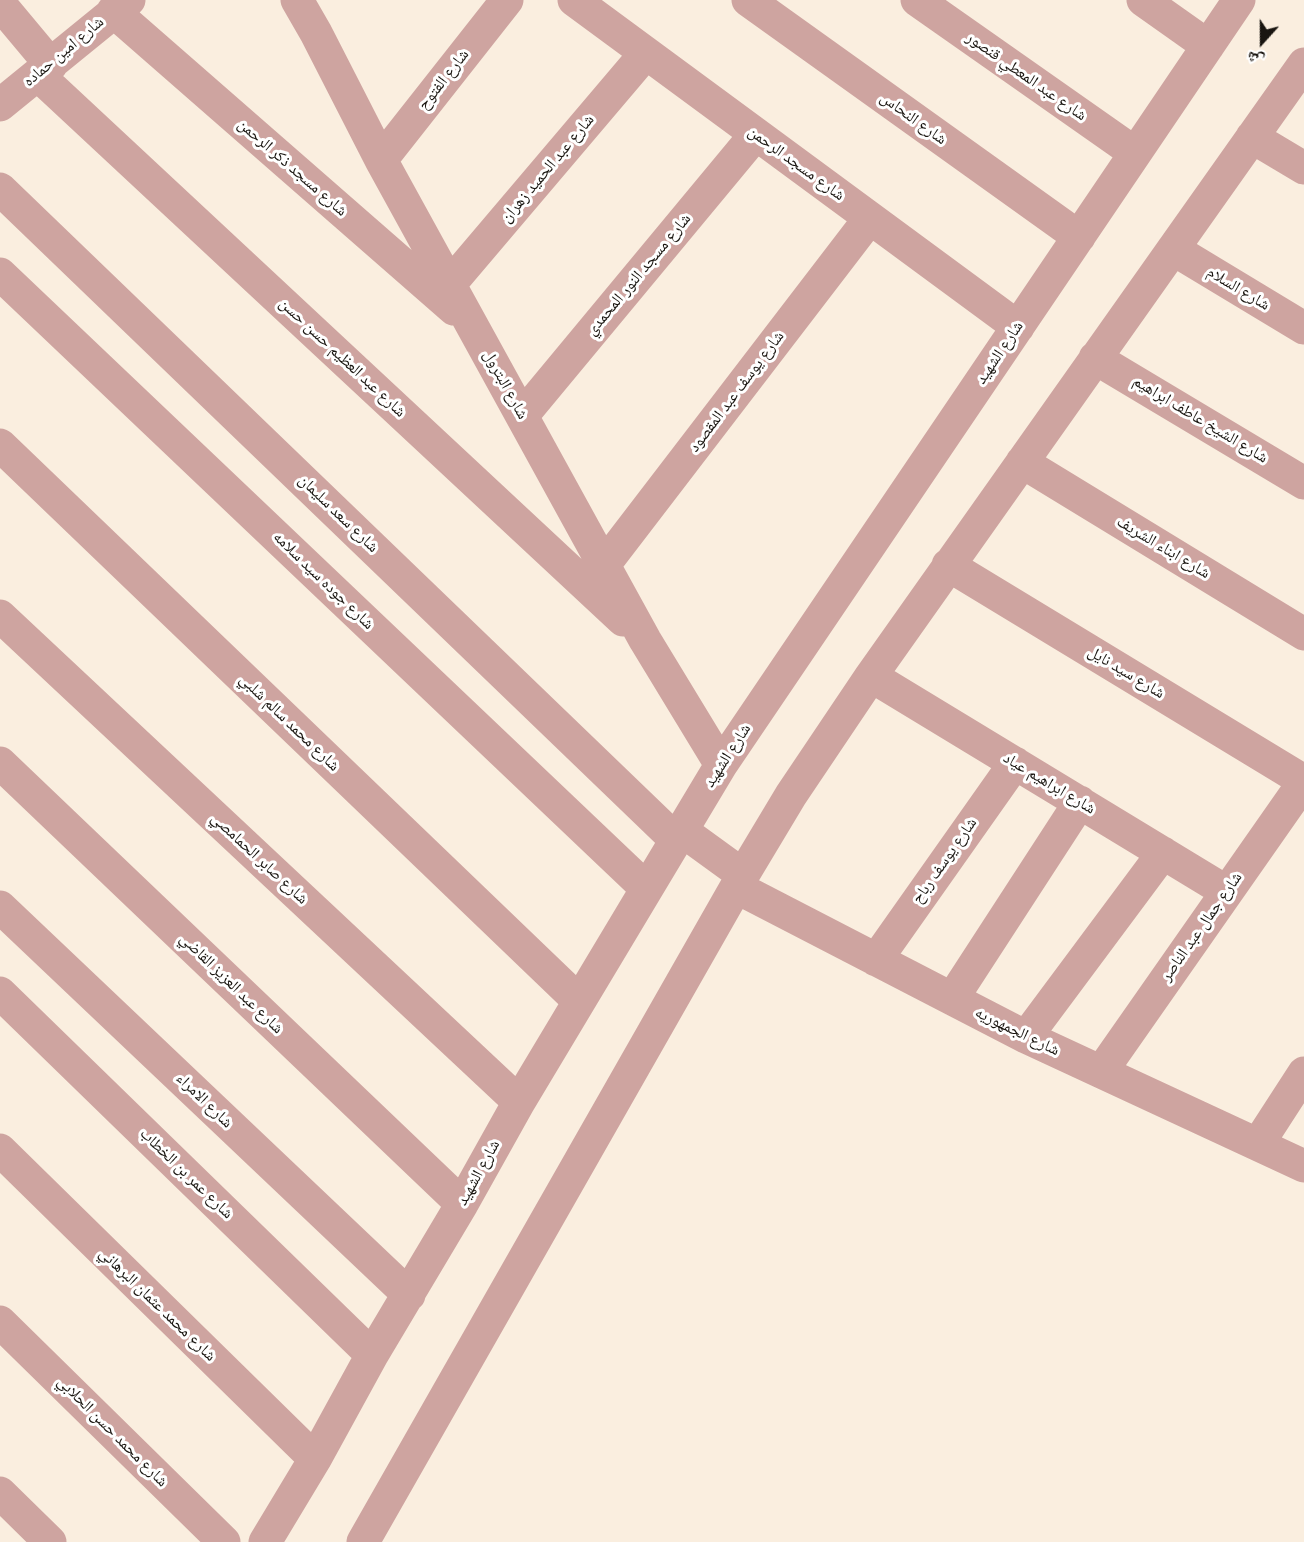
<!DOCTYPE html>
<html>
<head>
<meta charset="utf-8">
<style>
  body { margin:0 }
  #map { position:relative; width:1304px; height:1542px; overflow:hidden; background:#faeedf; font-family:Poppins,"Noto Naskh Arabic",sans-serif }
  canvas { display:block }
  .north { position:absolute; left:1232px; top:12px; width:60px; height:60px; -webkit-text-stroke:4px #fff; paint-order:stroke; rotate:201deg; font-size:16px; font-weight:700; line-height:24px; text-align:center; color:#191510 }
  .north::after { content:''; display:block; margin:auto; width:21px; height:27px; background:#191510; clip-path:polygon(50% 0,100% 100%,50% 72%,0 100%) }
</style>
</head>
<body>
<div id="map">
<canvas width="1304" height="1542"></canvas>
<div class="north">ش</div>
</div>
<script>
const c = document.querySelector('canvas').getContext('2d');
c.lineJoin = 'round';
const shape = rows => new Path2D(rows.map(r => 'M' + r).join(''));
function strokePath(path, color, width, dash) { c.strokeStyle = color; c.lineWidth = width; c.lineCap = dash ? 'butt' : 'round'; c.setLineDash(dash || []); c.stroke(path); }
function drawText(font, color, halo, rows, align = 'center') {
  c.font = font + ' Poppins,"Noto Naskh Arabic",sans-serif'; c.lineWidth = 6; c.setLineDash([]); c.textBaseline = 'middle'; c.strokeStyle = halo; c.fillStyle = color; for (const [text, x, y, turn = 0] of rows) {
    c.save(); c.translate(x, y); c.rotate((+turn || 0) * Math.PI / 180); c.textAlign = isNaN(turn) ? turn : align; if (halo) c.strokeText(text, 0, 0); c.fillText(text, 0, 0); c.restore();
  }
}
strokePath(shape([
  [297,0,316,33,381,160,645,640,721,765],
  [574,0,1018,327],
  [748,0,1079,237],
  [917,0,1135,153],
  [1143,0,1208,46],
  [0,4,51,65],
  [113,11,454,309],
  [38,75,623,620],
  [0,105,129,0],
  [1252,137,1304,168],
  [381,160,507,0],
  [0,189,675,839],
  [1173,249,1304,328],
  [0,274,646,888],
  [450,284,646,53],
  [1095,358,1304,483],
  [522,416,756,134],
  [0,445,579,1001],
  [1022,462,1304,634],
  [604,565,870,218],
  [948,565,1304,781],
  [0,616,519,1102],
  [871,676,1227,892],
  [0,763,462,1204],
  [681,830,743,875],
  [736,887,1026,1037,1304,1166],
  [0,907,409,1295],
  [876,960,1015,763],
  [0,993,372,1355],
  [952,999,1080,802],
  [1026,1037,1163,853],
  [1101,1072,1304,782],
  [1258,1144,1304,1073],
  [0,1150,315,1459],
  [0,1322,224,1542],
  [0,1493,50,1542],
  [265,1542,315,1459,372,1355,462,1204,519,1102,721,765,1239,0],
  [363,1542,743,875,791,795,871,676,1304,64]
]), '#cea4a0', 33);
drawText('16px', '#191510', '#fff', [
  ["شارع امين حماده",64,52,-40],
  ["شارع عبد المعطي قنصور",1026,77,35],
  ["شارع الفتوح",444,80,-52],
  ["شارع النحاس",913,119,36],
  ["شارع مسجد الرحمن",796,164,36],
  ["شارع مسجد ذكر الرحمن",292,168,41],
  ["شارع عبد الحميد زهران",548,169,-50],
  ["شارع مسجد النور المحمدي",639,275,-50],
  ["شارع السلام",1238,289,31],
  ["شارع الشهيد",1000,353,-56],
  ["شارع عبد العظيم حسن حسن",342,358,43],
  ["شارع البترول",505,385,61],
  ["شارع يوسف عبد المقصود",737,392,-53],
  ["شارع الشيخ عاطف ابراهيم",1200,420,31],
  ["شارع سعد سليمان",338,514,44],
  ["شارع ابناء الشريف",1163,548,31],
  ["شارع جوده سيد سلامه",323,581,44],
  ["شارع سيد نايل",1126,673,31],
  ["شارع محمد سالم شلبي",289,723,44],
  ["شارع الشهيد",728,756,-57],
  ["شارع ابراهيم عياد",1049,784,31],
  ["شارع صابر الحمامصي",259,859,43],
  ["شارع يوسف رباح",945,861,-55],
  ["شارع جمال عبد الناصر",1202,927,-55],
  ["شارع عبد العزيز القاضي",231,984,44],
  ["شارع الجمهوريه",1017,1032,26],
  ["شارع الامراء",204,1101,44],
  ["شارع الشهيد",479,1173,-61],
  ["شارع عمر بن الخطاب",186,1174,44],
  ["شارع محمد عثمان البرهاني",157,1305,44],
  ["شارع محمد حسن الحلابي",112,1432,45]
]);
</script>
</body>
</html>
